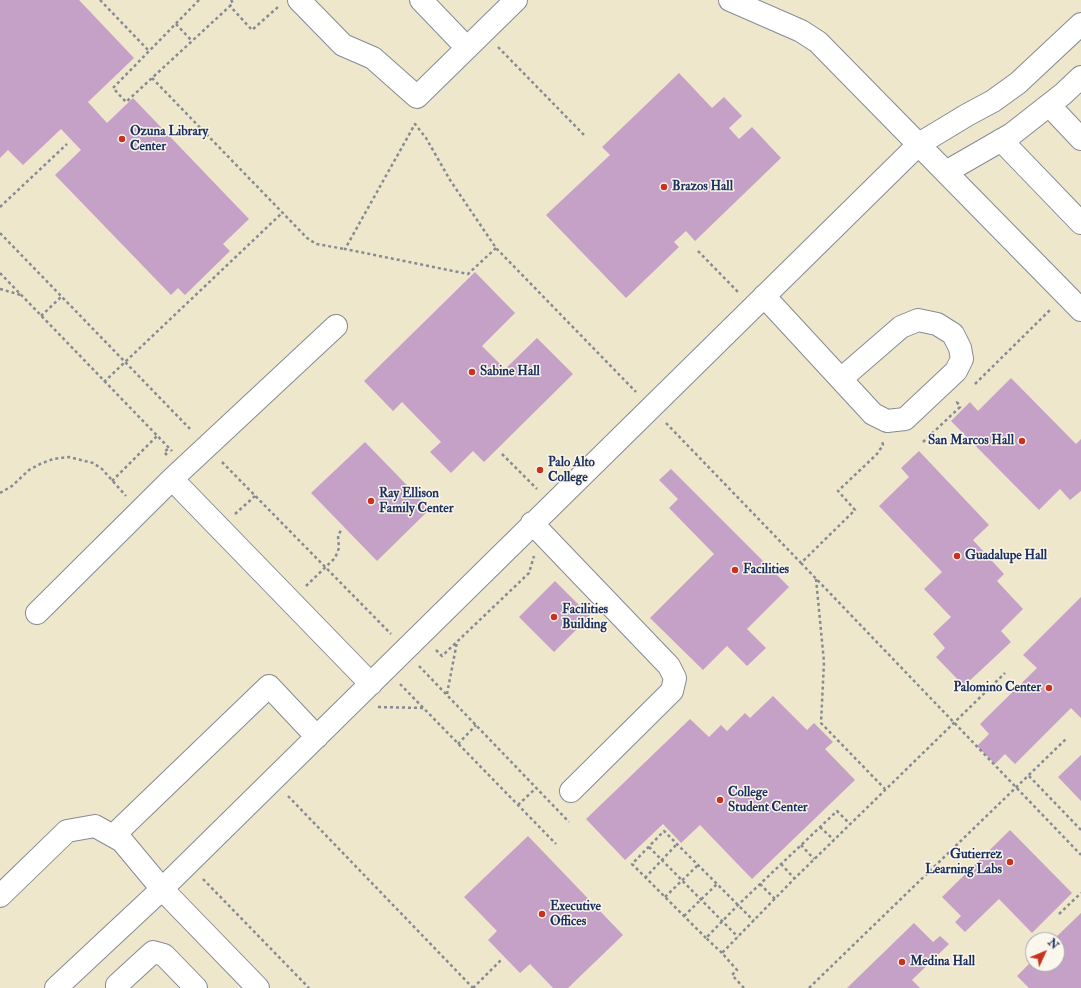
<!DOCTYPE html>
<html>
<head>
<meta charset="utf-8">
<style>
  body { margin:0 }
  #map { position:relative; width:1081px; height:988px; overflow:hidden; background:#efe7cc; font-family:"IM FELL Double Pica",serif }
  canvas { display:block }
  .north { position:absolute; left:1025px; top:932px; width:40px; height:40px; box-sizing:border-box; background:#fbf7ec; border:1px solid #a1a7b3; border-radius:50%; rotate:46deg; font-size:11px; font-weight:700; line-height:16px; text-align:center; color:#1b2f5e }
  .north::after { content:''; display:block; margin:auto; width:14px; height:18px; background:#c8321e; clip-path:polygon(50% 0,100% 100%,50% 72%,0 100%) }
</style>
</head>
<body>
<div id="map">
<canvas width="1081" height="988"></canvas>
<div class="north">N</div>
</div>
<script>
const c = document.querySelector('canvas').getContext('2d');
c.lineJoin = 'round';
function paint(path, color) { c.fillStyle = color; c.fill(path, 'evenodd'); }
const shape = rows => new Path2D(rows.map(r => 'M' + r).join(''));
function strokePath(path, color, width, dash) { c.strokeStyle = color; c.lineWidth = width; c.lineCap = dash ? 'butt' : 'round'; c.setLineDash(dash || []); c.stroke(path); }
function drawText(font, color, halo, rows, align = 'center') {
  c.font = font + ' "IM FELL Double Pica",serif'; c.lineWidth = 3; c.setLineDash([]); c.textBaseline = 'middle'; c.strokeStyle = halo; c.fillStyle = color; for (const [text, x, y, turn = 0] of rows) {
    c.save(); c.translate(x, y); c.rotate((+turn || 0) * Math.PI / 180); c.textAlign = isNaN(turn) ? turn : align; if (halo) c.strokeText(text, 0, 0); c.fillText(text, 0, 0); c.restore();
  }
}
paint(shape([
  [0,0,79,0,134,58,88,102,107,123,133,98,249,219,223,244,230,251,185,295,178,288,171,295,55,175,81,150,61,129,23,165,8,150,0,158],
  [679,73,712,108,724,97,742,116,729,128,739,139,752,127,781,158,695,241,686,231,674,242,679,247,626,298,546,215,610,155,602,147],
  [475,272,515,313,482,346,505,369,537,338,573,374,484,462,473,451,451,473,430,452,441,442,402,402,393,411,364,381],
  [1011,378,1076,444,1081,439,1081,491,1070,500,1060,489,1039,510,951,421,970,402,978,411],
  [365,442,430,509,377,561,311,493],
  [919,451,989,525,973,540,1004,574,997,581,1023,609,1001,631,1011,642,964,686,936,657,945,648,933,634,951,617,924,589,942,572,879,506,909,477,901,468],
  [671,469,789,587,747,629,766,648,747,666,727,646,703,670,650,618,714,554,669,508,678,499,659,480],
  [555,581,590,616,554,652,519,617],
  [1081,597,1081,718,1071,708,1015,764,1005,754,995,764,977,746,989,734,980,724,1037,668,1023,655],
  [773,696,807,730,814,723,833,742,825,749,855,780,752,879,700,825,681,843,663,824,625,860,586,819,690,719,709,737,721,725,727,731,745,713,750,718],
  [1081,755,1081,801,1058,777],
  [1010,830,1072,893,1032,933,999,899,965,932,955,922,961,916,942,897],
  [528,836,623,935,568,988,553,988,530,964,520,973,488,940,497,931,464,897],
  [1081,913,1081,988,1029,988,1017,976,1033,960,1033,964,1057,964,1057,940,1053,940],
  [914,923,933,942,940,936,949,944,912,980,920,988,847,988]
]), '#c5a1c7');
const minor = shape([
  [299,0,343,45,373,58,417,97,516,0],
  [421,0,467,48],
  [730,0,801,31,818,42,1081,310],
  [1049,105,1081,139],
  [1001,140,1081,223],
  [946,172,1012,134,1063,94,1081,77],
  [764,296,873,414,887,421,905,419,956,371,962,359,960,348,953,334,937,324,918,320,901,327,841,379],
  [172,479,336,326],
  [532,523,669,666,675,678,672,691,571,791],
  [37,613,172,479,371,684],
  [113,836,269,686,317,737],
  [0,896,67,831,95,826,122,841,162,889,258,988],
  [56,988,162,889,919,144,967,115,993,101,1018,83,1081,24],
  [117,988,117,985,153,952,164,955,196,988]
]);
strokePath(minor, '#858b95', 24);
strokePath(shape([
  [100,0,149,51],
  [199,0,113,88,126,102,230,6],
  [231,0,233,3,230,6,252,30,278,7],
  [176,24,192,41],
  [498,47,584,135],
  [152,78,307,238,316,244,345,249],
  [0,207,67,144],
  [0,233,192,431],
  [496,248,468,274,345,249,415,124,426,138,450,180,496,248,636,392],
  [698,251,738,292],
  [0,273,172,451],
  [0,289,21,295],
  [41,316,61,297],
  [104,382,282,213],
  [975,384,1051,309],
  [666,423,801,563,855,510,838,491,877,454,883,445,882,441],
  [923,442,960,407,957,402,959,400],
  [502,454,537,489],
  [167,455,164,452,169,448],
  [222,462,391,634],
  [112,481,157,436],
  [0,493,12,486,29,470,40,464,53,459,69,457,93,463,102,469,126,496],
  [235,514,255,496],
  [801,563,1081,855],
  [816,579,824,662,821,723,885,789],
  [306,586,335,558,339,548,338,536,341,530],
  [436,650,442,656,529,573,534,556],
  [419,666,569,822],
  [400,684,556,844],
  [447,694,457,642],
  [378,707,423,708],
  [458,744,476,725],
  [1029,776,1081,830],
  [288,796,473,988],
  [518,805,536,788],
  [820,827,834,840],
  [801,845,814,859],
  [649,847,738,937],
  [781,864,794,878],
  [645,878,677,844],
  [203,879,309,988],
  [760,884,775,899],
  [665,897,698,865],
  [1059,914,1081,893],
  [684,916,717,884],
  [706,938,632,864,664,831,754,921],
  [722,953,706,938,738,905,837,811,850,824],
  [473,988,502,959],
  [744,988,732,975,737,970,722,953,795,878,1005,673],
  [809,988,1067,738]
]), '#858b95', 2.5, [3, 3]);
strokePath(minor, '#fff', 22);
for (const [x, y, r, color] of [
  [122,139,4,"#c8321e"],
  [664,187,4,"#c8321e"],
  [472,372,4,"#c8321e"],
  [1022,441,4,"#c8321e"],
  [540,470,4,"#c8321e"],
  [371,501,4,"#c8321e"],
  [957,556,4,"#c8321e"],
  [735,570,4,"#c8321e"],
  [554,617,4,"#c8321e"],
  [1049,688,4,"#c8321e"],
  [720,800,4,"#c8321e"],
  [1010,862,4,"#c8321e"],
  [542,914,4,"#c8321e"],
  [902,962,4,"#c8321e"]
]) { const dot = new Path2D(); dot.arc(x, y, r, 0, 2 * Math.PI); c.fillStyle = color; c.fill(dot); strokePath(dot, '#fbf7ec', 1.5); }
drawText('bold 13px', '#1b2f5e', '#fbf7ec', [
  ["Ozuna Library",130,132],
  ["Center",130,147],
  ["Brazos Hall",672,187],
  ["Sabine Hall",480,372],
  ["San Marcos Hall",1014,441,"right"],
  ["Palo Alto",548,463],
  ["College",548,478],
  ["Ray Ellison",379,494],
  ["Family Center",379,509],
  ["Guadalupe Hall",965,556],
  ["Facilities",743,570],
  ["Facilities",562,610],
  ["Building",562,625],
  ["Palomino Center",1041,688,"right"],
  ["College",728,793],
  ["Student Center",728,808],
  ["Gutierrez",1002,855,"right"],
  ["Learning Labs",1002,870,"right"],
  ["Executive",550,907],
  ["Offices",550,922],
  ["Medina Hall",910,962]
], 'left');
</script>
</body>
</html>
